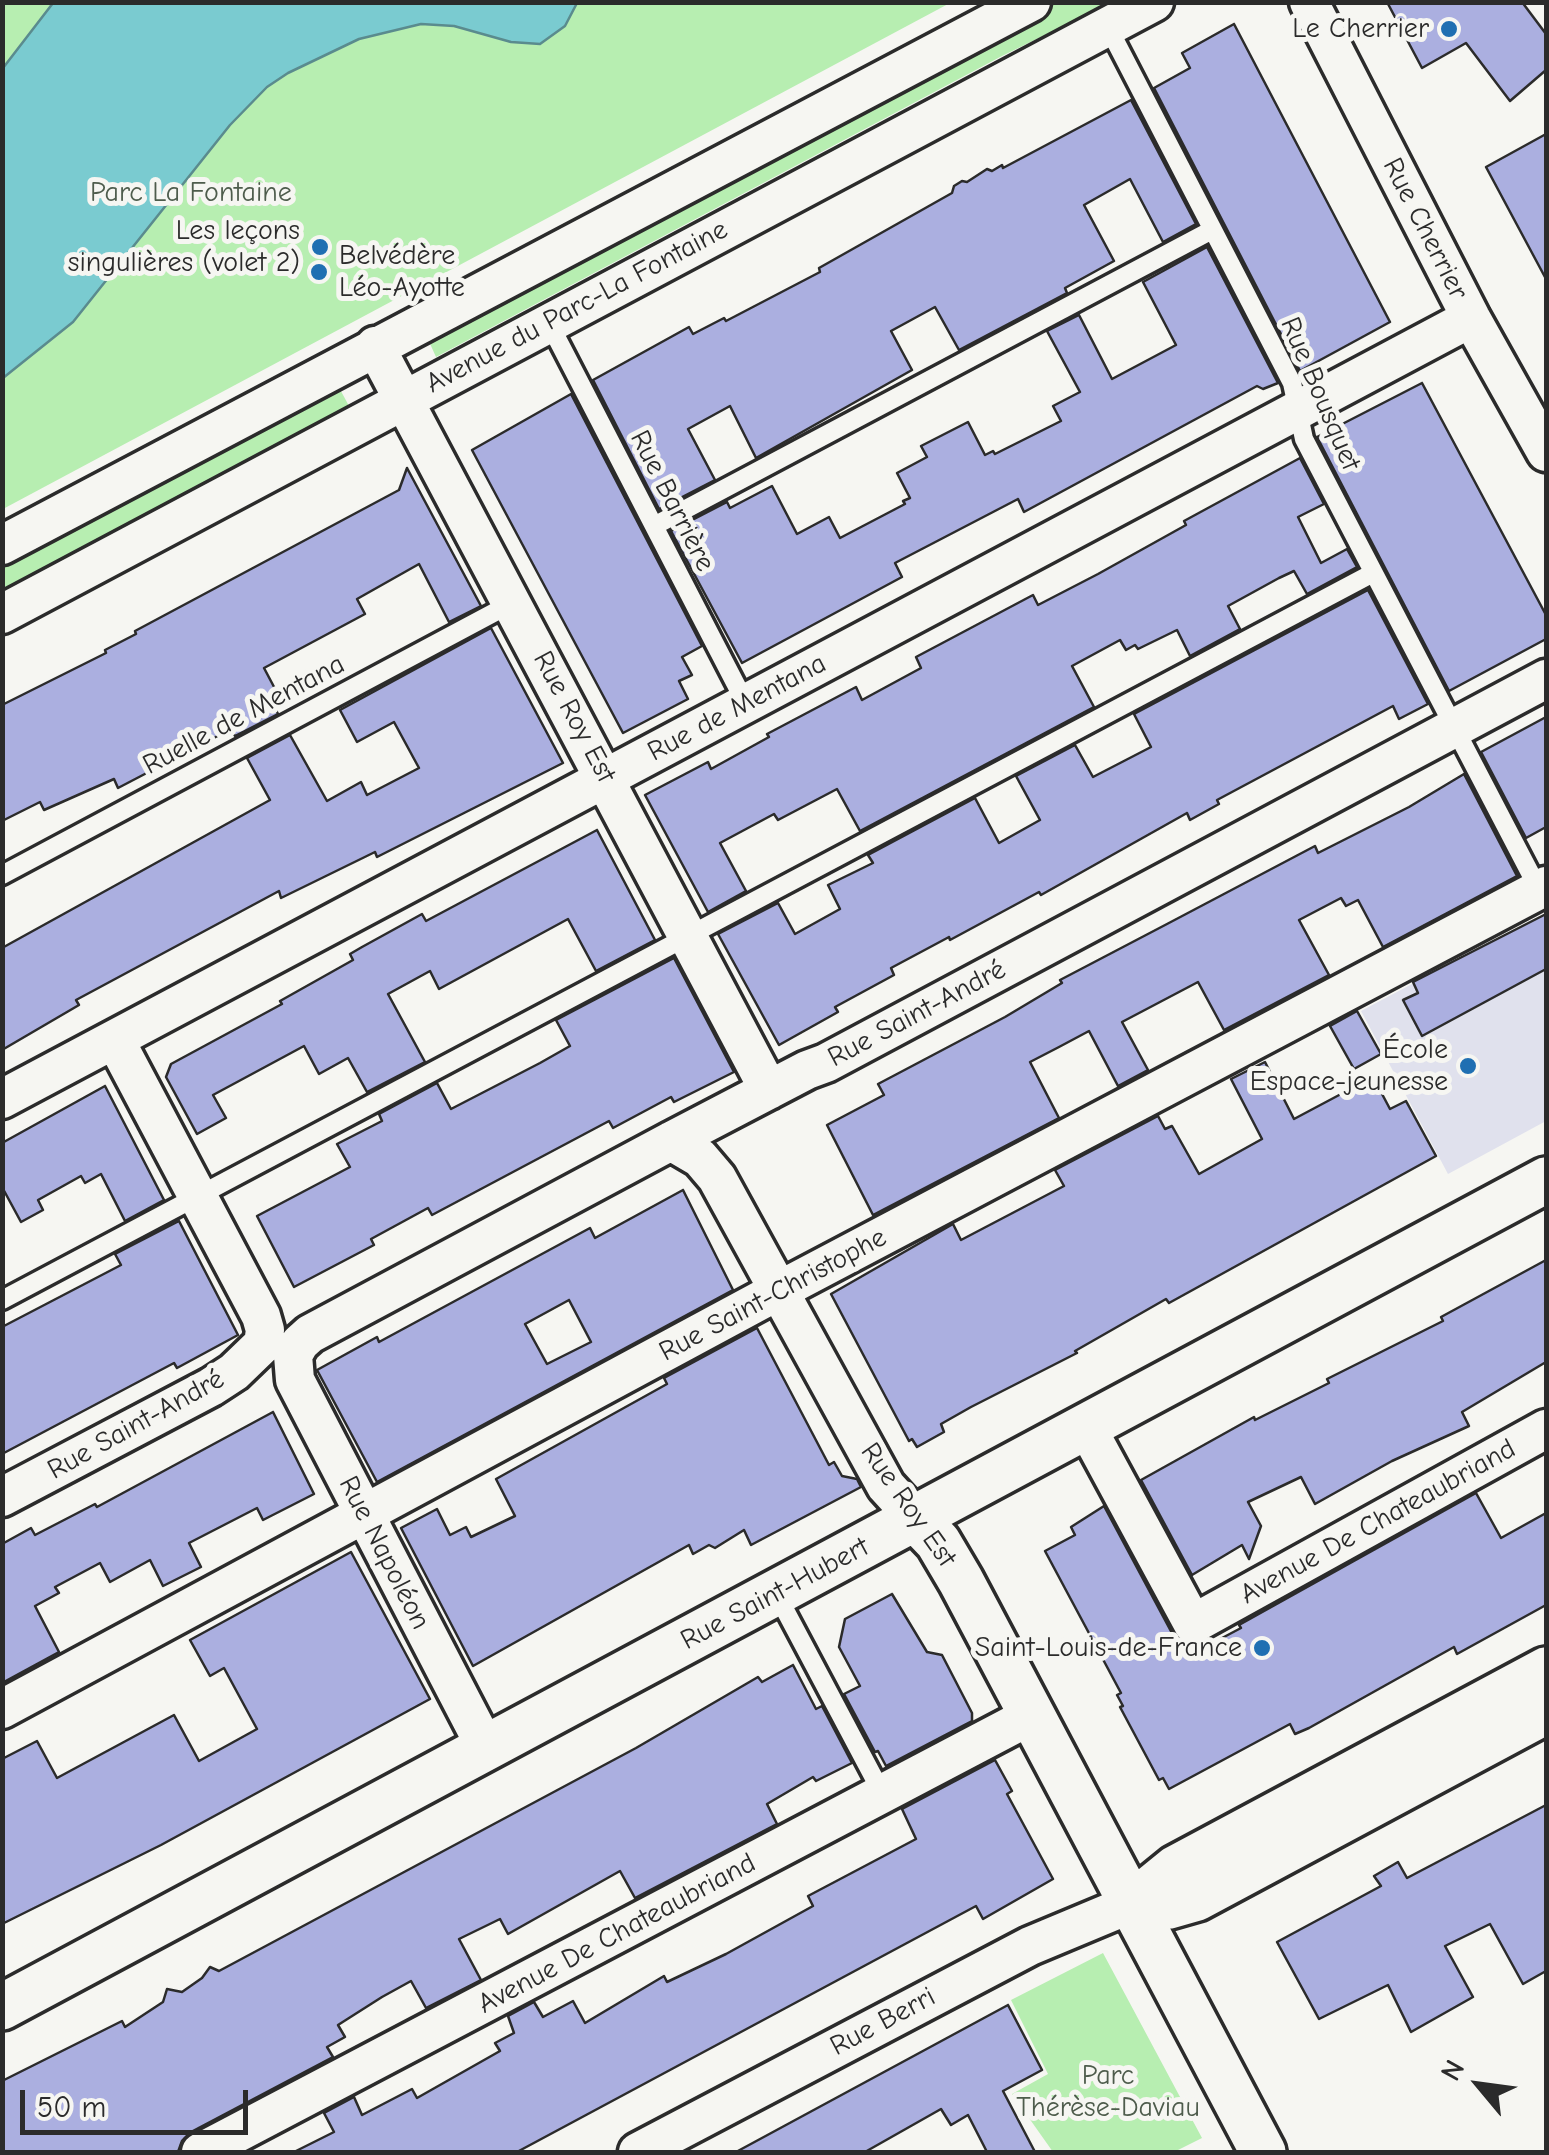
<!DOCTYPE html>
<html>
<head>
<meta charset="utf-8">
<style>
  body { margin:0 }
  #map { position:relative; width:1549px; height:2155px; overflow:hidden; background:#f6f6f2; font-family:"Comic Neue",sans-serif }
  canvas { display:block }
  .frame { position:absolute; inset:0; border:5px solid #2b2b2b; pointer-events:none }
  .north { position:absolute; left:1429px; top:2035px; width:100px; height:100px; -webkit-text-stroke:8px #f6f6f2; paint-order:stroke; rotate:299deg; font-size:28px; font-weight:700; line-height:40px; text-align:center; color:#2b2b2b }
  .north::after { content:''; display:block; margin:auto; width:35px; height:45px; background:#2b2b2b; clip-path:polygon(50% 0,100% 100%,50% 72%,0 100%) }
  .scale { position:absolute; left:20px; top:2090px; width:228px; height:45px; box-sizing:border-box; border:5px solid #2b2b2b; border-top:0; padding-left:12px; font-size:30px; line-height:35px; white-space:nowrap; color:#2b2b2b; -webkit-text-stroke:8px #f6f6f2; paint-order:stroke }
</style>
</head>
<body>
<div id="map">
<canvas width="1549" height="2155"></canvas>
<div class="frame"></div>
<div class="north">N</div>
<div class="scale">50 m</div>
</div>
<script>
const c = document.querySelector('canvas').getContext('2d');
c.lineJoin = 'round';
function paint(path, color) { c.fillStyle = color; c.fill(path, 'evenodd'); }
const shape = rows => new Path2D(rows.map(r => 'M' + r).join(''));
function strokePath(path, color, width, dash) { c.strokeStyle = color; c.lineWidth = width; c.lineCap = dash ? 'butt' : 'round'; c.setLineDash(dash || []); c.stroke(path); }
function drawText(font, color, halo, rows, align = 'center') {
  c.font = font + ' "Comic Neue",sans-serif'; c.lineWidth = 10; c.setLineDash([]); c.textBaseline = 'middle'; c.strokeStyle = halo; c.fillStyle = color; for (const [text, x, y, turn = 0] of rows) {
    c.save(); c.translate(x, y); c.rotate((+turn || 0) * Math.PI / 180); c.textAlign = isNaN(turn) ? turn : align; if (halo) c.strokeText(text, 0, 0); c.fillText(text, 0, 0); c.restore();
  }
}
paint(shape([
  [1546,913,1546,1121,1448,1174,1361,1011]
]), '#e0e1ed');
paint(shape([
  [3,3,950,3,3,509],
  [1056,3,1110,3,1002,56,436,357,427,337],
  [336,382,349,406,3,590,3,560],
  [1103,1953,1202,2138,1174,2152,1053,2152,1012,2094,1048,2074,1011,2000]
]), '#b7eeb1');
const water = shape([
  [53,3,53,2,577,3,565,26,540,44,511,42,454,26,421,24,359,39,288,73,267,87,230,125,73,322,3,378,3,68,53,3]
]);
paint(water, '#7acbd0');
strokePath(water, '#5a8b8e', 2.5);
const building = shape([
  [1387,2,1522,2,1546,34,1546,70,1510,101,1466,43,1422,68,1387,2],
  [1234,24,1390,322,1300,371,1154,88,1190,68,1182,53,1234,24],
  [1131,100,1196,224,1163,242,1130,179,1084,205,1114,261,1065,288,1067,293,959,350,935,307,891,331,912,370,756,458,730,406,688,429,715,480,659,509,593,380,689,327,693,334,724,318,726,321,820,272,819,268,952,193,954,186,962,181,967,182,987,169,992,171,1002,165,1003,168,1131,100],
  [1546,134,1546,279,1486,167,1546,134],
  [1207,247,1278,383,1263,389,1257,386,1024,512,1018,499,895,563,902,577,742,663,671,531,727,502,730,508,772,486,797,534,829,517,840,538,905,504,903,501,910,498,897,473,927,457,921,446,968,422,985,455,993,451,995,454,1061,421,1053,406,1080,392,1047,331,1079,315,1112,379,1176,345,1143,282,1207,247],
  [1422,383,1546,615,1546,639,1449,691,1317,437,1422,383],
  [571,394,702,646,682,657,692,675,679,681,688,699,623,733,472,450,571,394],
  [1300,458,1324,504,1298,517,1321,563,1347,549,1357,567,1307,594,1294,571,1279,578,1228,606,1240,629,1190,656,1177,630,1138,649,1135,645,1126,650,1120,640,1072,666,1094,707,860,831,837,789,778,820,774,814,720,843,746,891,708,912,645,795,708,762,711,769,769,737,767,734,856,687,862,700,921,668,916,657,1033,595,1038,605,1098,574,1186,525,1184,521,1300,458],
  [407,468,481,606,449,622,419,564,357,599,365,614,264,668,282,702,274,706,278,714,235,736,231,729,118,788,114,779,44,810,40,802,2,821,2,705,106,653,105,650,136,634,135,631,399,490,407,468],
  [1368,590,1428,704,1399,719,1393,706,1217,800,1219,804,1190,820,1187,813,1041,895,1039,892,950,940,949,937,891,968,894,975,835,1007,838,1012,779,1045,718,934,778,903,795,934,840,909,828,885,873,863,868,855,975,798,999,843,1040,820,1016,776,1075,745,1093,777,1151,747,1134,714,1368,590],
  [491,628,563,763,377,857,375,852,281,898,279,891,76,1000,79,1005,2,1050,2,948,270,800,247,758,290,735,327,801,361,782,367,795,419,768,394,722,357,742,340,710,491,628],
  [1546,717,1546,827,1526,838,1481,752,1546,717],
  [1464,774,1517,876,1383,947,1358,900,1346,906,1341,898,1299,920,1329,975,1224,1030,1198,982,1122,1022,1148,1070,1118,1086,1089,1031,1059,1047,1030,1062,1059,1118,873,1215,827,1125,884,1095,878,1084,1005,1017,1062,983,1060,980,1167,924,1315,846,1318,853,1409,807,1464,774],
  [597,830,655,940,596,971,568,919,439,989,430,971,388,994,425,1062,367,1092,348,1058,319,1074,304,1046,213,1095,226,1118,197,1134,166,1077,171,1064,282,1004,280,1001,353,960,350,954,362,947,422,914,426,921,597,830],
  [1546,914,1546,969,1422,1036,1403,1000,1418,993,1413,982,1546,914],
  [674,958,734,1072,674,1102,671,1097,613,1128,609,1121,432,1215,428,1208,371,1239,374,1245,294,1287,257,1216,350,1167,337,1144,382,1121,379,1114,437,1083,451,1109,540,1063,570,1046,556,1020,674,958],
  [1357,1011,1381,1054,1354,1069,1330,1026,1357,1011],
  [1265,1062,1294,1119,1373,1077,1390,1109,1406,1101,1436,1156,1169,1303,1166,1299,1075,1351,1077,1353,971,1407,941,1424,944,1432,917,1447,912,1439,909,1441,831,1294,953,1224,961,1240,1064,1186,1055,1170,1158,1116,1165,1129,1172,1126,1199,1174,1262,1139,1231,1079,1265,1062],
  [105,1086,164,1200,125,1221,101,1174,85,1183,81,1176,38,1200,43,1210,21,1222,2,1187,2,1143,105,1086],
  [683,1190,733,1290,377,1482,317,1370,377,1337,379,1342,590,1228,595,1238,683,1190],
  [569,1300,591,1342,547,1364,525,1324,569,1300],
  [179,1221,238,1335,177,1368,174,1363,2,1454,2,1327,121,1265,115,1254,179,1221],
  [1546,1260,1546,1362,1462,1412,1469,1426,1392,1461,1315,1504,1301,1477,1248,1502,1261,1526,1249,1559,1242,1545,1192,1575,1141,1480,1254,1417,1255,1420,1329,1383,1327,1379,1443,1321,1441,1317,1546,1260],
  [757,1328,829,1465,834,1462,842,1476,857,1479,861,1487,751,1545,744,1530,715,1548,709,1545,693,1554,689,1545,473,1666,401,1528,437,1509,450,1535,466,1527,471,1537,515,1516,496,1479,667,1384,664,1378,757,1328],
  [273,1412,314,1494,263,1520,257,1508,189,1543,201,1567,163,1586,150,1560,110,1582,100,1563,55,1587,59,1593,35,1606,59,1652,2,1683,2,1544,31,1528,35,1535,95,1504,97,1507,273,1412],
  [1476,1493,1501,1538,1546,1513,1546,1605,1457,1654,1454,1647,1309,1728,1295,1734,1290,1724,1169,1789,1163,1778,1159,1780,1120,1707,1123,1706,1117,1695,1121,1693,1045,1551,1075,1535,1071,1527,1104,1506,1173,1635,1188,1656,1241,1628,1239,1625,1476,1493],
  [351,1552,430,1699,161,1845,2,1924,2,1759,37,1741,57,1778,174,1715,199,1761,257,1729,224,1668,210,1676,190,1640,351,1552],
  [892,1594,927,1652,942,1655,972,1713,972,1721,886,1766,878,1751,875,1752,844,1694,860,1686,839,1647,845,1619,892,1594],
  [793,1665,816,1709,822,1706,852,1763,816,1781,813,1777,767,1804,777,1824,635,1898,620,1871,508,1934,500,1919,459,1939,481,1980,426,2008,411,1981,382,1997,338,2025,345,2037,327,2047,333,2057,191,2132,182,2141,178,2152,2,2152,2,2081,122,2021,125,2027,163,2002,167,1989,182,1992,202,1978,210,1967,219,1971,636,1748,758,1677,762,1682,793,1665],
  [995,1760,1012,1791,1007,1794,1053,1879,983,1919,976,1906,517,2152,294,2152,334,2132,324,2113,354,2097,362,2115,412,2089,417,2098,500,2051,495,2043,514,2033,508,2016,534,2002,543,2017,573,2001,585,2023,664,1976,667,1982,726,1954,813,1906,808,1896,916,1839,902,1809,995,1760],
  [1546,1805,1546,1971,1523,1984,1490,1924,1445,1946,1473,1997,1411,2032,1388,1985,1319,2019,1277,1942,1381,1886,1374,1876,1398,1862,1407,1878,1546,1805],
  [1008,2005,1042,2070,1003,2091,1035,2152,987,2152,968,2115,951,2125,941,2109,865,2152,736,2152,1008,2005]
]);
paint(building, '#abafe0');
strokePath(building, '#2b2b2b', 2.5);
const service = shape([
  [1107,25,1292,383,1304,439,1539,890],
  [549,323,746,704],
  [654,526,1212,230],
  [2,875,512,603],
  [2,1300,1373,573],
  [776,1593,883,1795]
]);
const minor = shape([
  [1309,2,1471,318,1546,452],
  [375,346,769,1090],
  [2,545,1031,2],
  [2,614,1154,2],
  [2,1099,1471,318],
  [671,1141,700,1158,717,1178,886,1486,916,1519],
  [1087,1428,1193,1624,1546,1429],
  [2,1497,211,1387,234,1372,263,1344,265,1330,261,1316,115,1040],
  [2,1709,763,1299,1546,886],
  [486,1748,295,1380,293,1355,300,1343,310,1334,671,1141,807,1070,826,1063,1546,679],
  [201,2152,1032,1715],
  [638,2152,1030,1946,1133,1903]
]);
const tertiary = shape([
  [916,1519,938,1542,961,1581,1263,2152],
  [1133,1903,1176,1868,1546,1670],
  [1133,1903,1169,1906,1197,1898,1546,1711],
  [2,2007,1546,1180]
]);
strokePath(service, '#2b2b2b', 25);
strokePath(minor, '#2b2b2b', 45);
strokePath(tertiary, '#2b2b2b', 52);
strokePath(service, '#f6f6f2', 18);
strokePath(minor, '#f6f6f2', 38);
strokePath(tertiary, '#f6f6f2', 45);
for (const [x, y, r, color] of [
  [1449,29,10,"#1f6fb2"],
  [320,247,10,"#1f6fb2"],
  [319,272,10,"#1f6fb2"],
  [1468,1066,10,"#1f6fb2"],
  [1262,1648,10,"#1f6fb2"]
]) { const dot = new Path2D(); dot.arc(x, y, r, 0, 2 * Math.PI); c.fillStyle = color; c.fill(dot); strokePath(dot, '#f6f6f2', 4); }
drawText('28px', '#2b2b2b', '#f6f6f2', [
  ["Le Cherrier",1429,29],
  ["Les leçons",300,231],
  ["singulières (volet 2)",300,263],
  ["Belvédère",339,256,"left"],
  ["Léo-Ayotte",339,288,"left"],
  ["École",1448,1050],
  ["Espace-jeunesse",1448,1082],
  ["Saint-Louis-de-France",1242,1648]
], 'right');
drawText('28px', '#4e5c4c', '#f6f6f2', [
  ["Parc La Fontaine",191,193],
  ["Parc",1108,2076],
  ["Thérèse-Daviau",1108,2108]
]);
drawText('28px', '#2b2b2b', '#f6f6f2', [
  ["Rue Cherrier",1425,229,63],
  ["Avenue du Parc-La Fontaine",577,307,-28],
  ["Rue Bousquet",1320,394,67],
  ["Rue Barrière",672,501,63],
  ["Rue de Mentana",737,708,-28],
  ["Ruelle de Mentana",244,715,-28],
  ["Rue Roy Est",574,717,62],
  ["Rue Saint-André",917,1014,-28],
  ["Rue Saint-Christophe",773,1295,-28],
  ["Rue Saint-André",136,1425,-29],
  ["Rue Roy Est",908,1505,55],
  ["Avenue De Chateaubriand",1378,1522,-29],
  ["Rue Napoléon",384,1553,63],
  ["Rue Saint-Hubert",775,1594,-28],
  ["Avenue De Chateaubriand",617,1934,-28],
  ["Rue Berri",883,2022,-28]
]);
</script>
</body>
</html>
